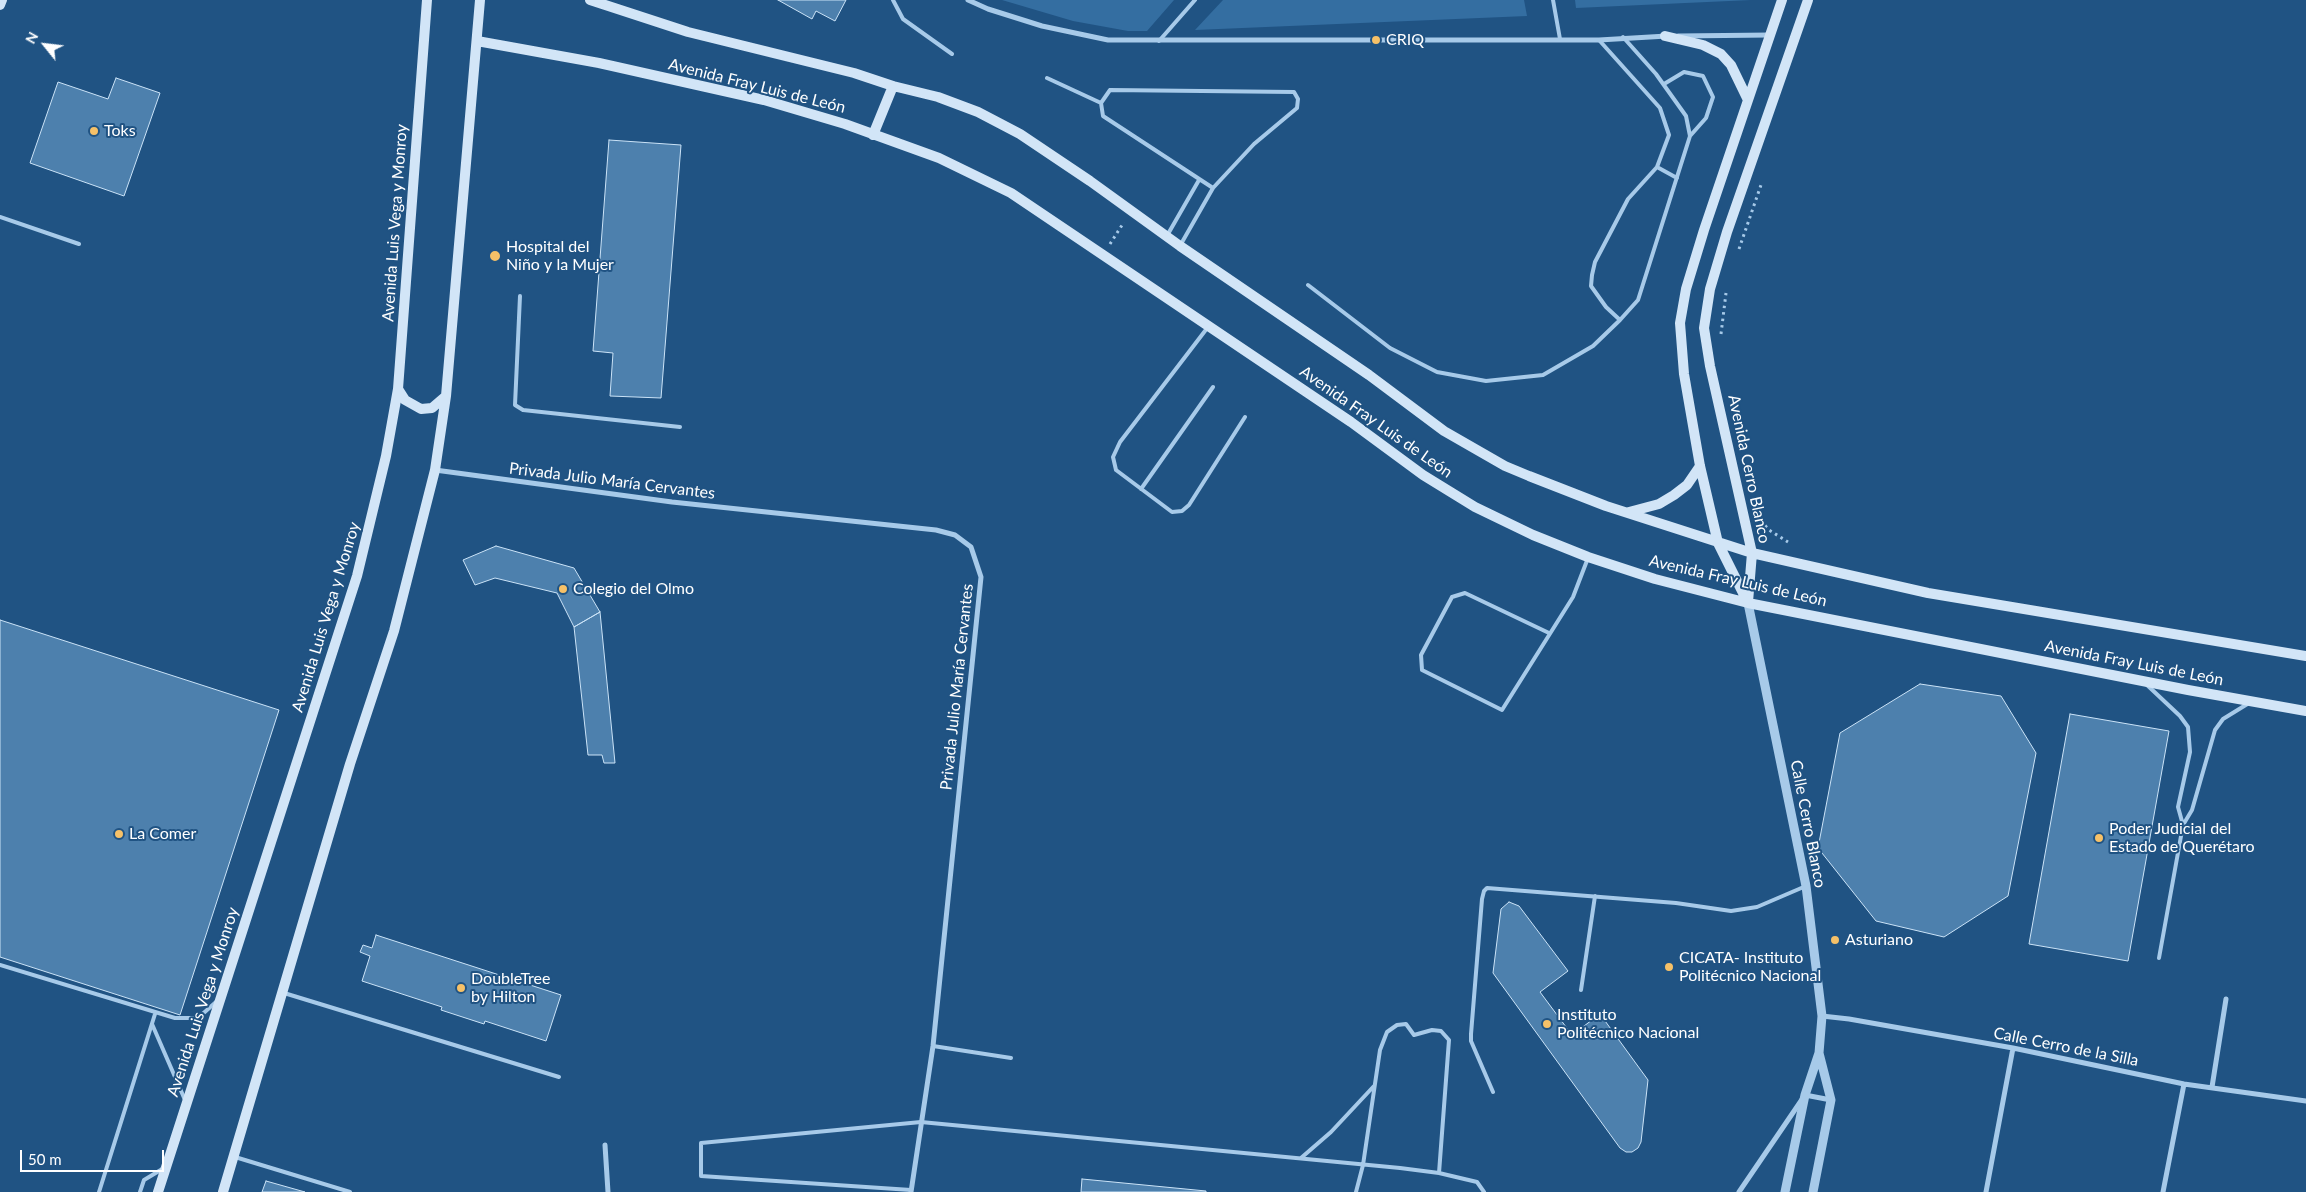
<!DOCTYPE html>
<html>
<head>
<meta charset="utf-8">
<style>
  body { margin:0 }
  #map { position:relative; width:2306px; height:1192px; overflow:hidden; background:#205383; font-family:Lato,sans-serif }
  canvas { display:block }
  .north { position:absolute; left:20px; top:20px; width:50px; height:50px; -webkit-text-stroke:4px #205383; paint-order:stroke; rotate:299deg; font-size:14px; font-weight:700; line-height:20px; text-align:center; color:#fff }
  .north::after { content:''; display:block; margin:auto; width:18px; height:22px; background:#fff; clip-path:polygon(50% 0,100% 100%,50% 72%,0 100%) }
  .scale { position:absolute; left:20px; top:1150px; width:144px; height:22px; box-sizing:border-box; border:2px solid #fff; border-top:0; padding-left:6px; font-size:15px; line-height:18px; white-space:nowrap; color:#fff; -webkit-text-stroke:4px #205383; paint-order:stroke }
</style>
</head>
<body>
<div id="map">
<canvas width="2306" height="1192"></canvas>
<div class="north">N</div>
<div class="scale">50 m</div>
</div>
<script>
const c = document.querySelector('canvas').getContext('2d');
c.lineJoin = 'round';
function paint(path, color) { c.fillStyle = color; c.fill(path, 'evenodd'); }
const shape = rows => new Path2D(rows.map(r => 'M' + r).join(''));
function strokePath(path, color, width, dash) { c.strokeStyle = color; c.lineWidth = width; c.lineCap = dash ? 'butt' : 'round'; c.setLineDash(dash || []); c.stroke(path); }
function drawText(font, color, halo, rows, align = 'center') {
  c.font = font + ' Lato,sans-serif'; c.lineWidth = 4; c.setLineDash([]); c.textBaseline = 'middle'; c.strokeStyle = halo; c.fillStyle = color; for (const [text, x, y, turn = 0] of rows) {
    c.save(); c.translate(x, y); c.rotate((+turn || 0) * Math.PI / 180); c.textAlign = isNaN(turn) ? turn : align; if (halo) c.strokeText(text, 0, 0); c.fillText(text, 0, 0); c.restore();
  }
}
paint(shape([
  [1002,0,1174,0,1147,31,1128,31,1073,21],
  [1223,0,1524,0,1527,16,1195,30],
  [1575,0,1751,0,1576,8]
]), '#346ea1');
const building = shape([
  [778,0,846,0,835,21,816,11,812,19,778,0],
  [116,78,160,93,124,196,30,163,58,82,108,99,116,78],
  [609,140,681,145,661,398,610,396,613,353,593,351,609,140],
  [496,546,574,568,600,612,574,627,557,593,495,578,475,585,463,560,496,546],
  [600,612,615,763,604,763,602,755,588,755,574,627,600,612],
  [0,620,279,710,180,1015,0,957,0,620],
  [1920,684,2001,696,2036,753,2008,896,1944,937,1876,921,1818,848,1840,733,1920,684],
  [2070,714,2169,731,2128,961,2029,944,2070,714],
  [1509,902,1519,906,1568,971,1540,992,1572,1035,1600,1014,1648,1080,1641,1142,1638,1148,1632,1152,1626,1152,1620,1148,1493,973,1501,909,1509,902],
  [376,935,561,995,546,1041,485,1021,484,1024,441,1010,442,1007,362,981,370,956,360,952,363,945,372,948,376,935],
  [1082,1179,1206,1191,1206,1192,1081,1192,1082,1179],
  [266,1181,305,1192,262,1192,266,1181]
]);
paint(building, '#4d80ad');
strokePath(building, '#cbe3f7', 1);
strokePath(shape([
  [1110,244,1124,222],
  [1739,249,1762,182],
  [1721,334,1726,293],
  [1760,514,1762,522,1769,530,1788,542]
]), '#a7cae9', 3, [2.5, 4]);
strokePath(shape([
  [893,0,903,19,952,54],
  [1553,0,1560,39],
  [1599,40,1660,108,1669,135,1657,167,1628,199,1595,262,1592,275,1591,286,1606,307,1620,320],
  [1159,41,1195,0],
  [1047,78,1101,103],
  [1664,84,1684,72,1703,76,1713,97,1706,118,1690,136],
  [1110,90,1294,92,1298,99,1297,108,1254,144,1213,188,1103,116,1101,103,1110,90],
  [1657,167,1677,178],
  [0,217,79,244],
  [1168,234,1199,180],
  [1181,244,1213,188],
  [1308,285,1390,348,1437,372,1486,381,1543,375,1593,346,1620,320,1638,300,1690,136,1686,116,1656,74,1623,37],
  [520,296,515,405,523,410,680,427],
  [1208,327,1120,442,1113,457,1116,470,1172,512,1182,511,1189,505,1245,417],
  [1141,489,1213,387],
  [1549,633,1465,593,1452,597,1421,655,1422,670,1502,710,1573,597,1588,558],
  [2147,685,2180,716,2188,727,2190,752,2178,807,2183,825,2192,810,2215,730,2223,719,2249,703],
  [2159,958,2183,825],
  [0,965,175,1018,198,1018,216,1002],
  [1581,990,1595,896],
  [284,993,559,1077],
  [152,1024,185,1100],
  [933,1046,1011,1058],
  [1493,1092,1471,1041,1471,1034,1482,899,1484,891,1487,888,1676,903,1731,911,1757,907,1806,886],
  [235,1157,350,1192],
  [1301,1158,1331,1132,1374,1086],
  [911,1190,701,1176,701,1143,921,1122,1400,1168,1439,1173,1477,1182,1484,1192],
  [99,1192,155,1014],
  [140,1192,144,1180,164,1168],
  [1356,1192,1363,1165,1380,1050,1387,1032,1397,1025,1406,1024,1414,1035,1432,1030,1441,1031,1449,1040,1439,1173]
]), '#a7cae9', 4);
strokePath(shape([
  [968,0,988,9,1042,26,1108,40,1599,40,1667,36],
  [1678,36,1770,35],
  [435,470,672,502,936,530,955,535,971,547,981,577,933,1046,911,1192],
  [1822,1016,1849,1019,2013,1048,2184,1084,2306,1101],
  [2212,1087,2226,999],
  [605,1145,608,1192],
  [1739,1192,1805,1095,1831,1100],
  [1986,1192,2013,1048],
  [2163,1192,2184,1084]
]), '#a7cae9', 5);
strokePath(shape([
  [1748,603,1806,886,1822,1016,1819,1053,1805,1095,1785,1192],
  [1813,1192,1831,1100,1819,1053]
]), '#a7cae9', 9);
strokePath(shape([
  [590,0,688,32,854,73,893,86,938,97,978,112,1020,134,1090,181,1180,246,1369,375,1444,431,1505,466,1529,476,1606,506,1752,553,1928,593,2306,656],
  [0,5,2,0],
  [1665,36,1703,45,1721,54,1731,65,1748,100],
  [477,41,599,63,764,100,845,124,939,158,1011,193,1351,422,1423,475,1475,507,1533,535,1588,557,1655,579,1748,603,2188,690,2306,711],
  [873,135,893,86],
  [398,389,405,400,421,409,432,408,446,396],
  [1629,512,1659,504,1674,495,1687,485,1700,466],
  [1748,602,1752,553,1710,366,1704,328,1710,289,1727,232,1808,0],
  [1748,603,1718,543,1700,466,1684,374,1680,323,1686,289,1704,230,1782,0],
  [158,1192,357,576,386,456,398,389,427,0],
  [223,1192,350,764,394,631,435,470,446,396,480,0]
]), '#d2e5f7', 10);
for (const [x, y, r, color] of [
  [1376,40,5,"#f6c168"],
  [94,131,5,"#f6c168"],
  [495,256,6,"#f6c168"],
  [563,589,5,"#f6c168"],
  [119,834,5,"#f6c168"],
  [2099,838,5,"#f6c168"],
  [1835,940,5,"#f6c168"],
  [1669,967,5,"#f6c168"],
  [461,988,5,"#f6c168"],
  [1547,1024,5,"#f6c168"]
]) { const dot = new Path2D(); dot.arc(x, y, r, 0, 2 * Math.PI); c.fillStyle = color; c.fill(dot); strokePath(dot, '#205383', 2); }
drawText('16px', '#fff', '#205383', [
  ["CRIQ",1386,40],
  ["Toks",104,131],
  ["Hospital del",506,247],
  ["Niño y la Mujer",506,265],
  ["Colegio del Olmo",573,589],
  ["Poder Judicial del",2109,829],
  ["Estado de Querétaro",2109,847],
  ["La Comer",129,834],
  ["Asturiano",1845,940],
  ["CICATA- Instituto",1679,958],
  ["Politécnico Nacional",1679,976],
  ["DoubleTree",471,979],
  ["by Hilton",471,997],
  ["Instituto",1557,1015],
  ["Politécnico Nacional",1557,1033]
], 'left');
drawText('16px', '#fff', '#205383', [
  ["Avenida Fray Luis de León",757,86,14],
  ["Avenida Luis Vega y Monroy",395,223,-86],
  ["Avenida Fray Luis de León",1376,422,35],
  ["Avenida Cerro Blanco",1749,469,78],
  ["Privada Julio María Cervantes",612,481,7],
  ["Avenida Fray Luis de León",1738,581,13],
  ["Avenida Luis Vega y Monroy",326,617,-73],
  ["Avenida Fray Luis de León",2134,663,11],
  ["Privada Julio María Cervantes",957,687,-84],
  ["Calle Cerro Blanco",1808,824,79],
  ["Avenida Luis Vega y Monroy",203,1002,-72],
  ["Calle Cerro de la Silla",2066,1047,11]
]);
</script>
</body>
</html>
